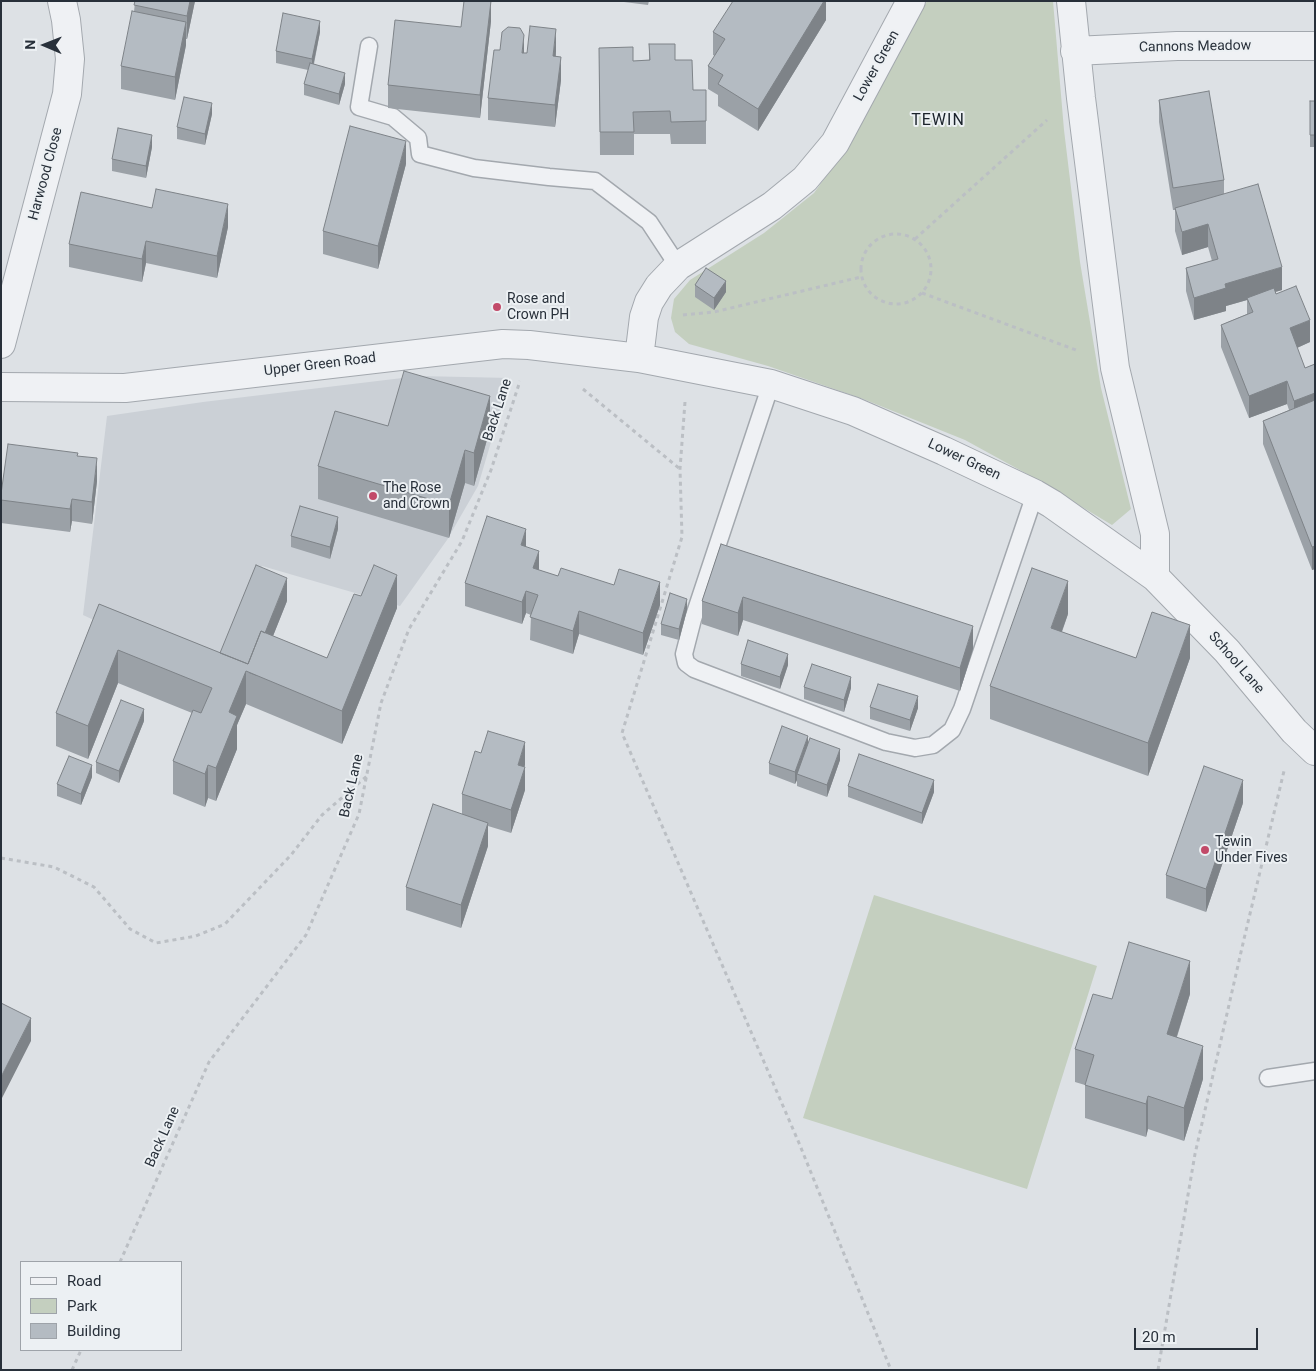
<!DOCTYPE html>
<html>
<head>
<meta charset="utf-8">
<style>
  body { margin:0 }
  #map { position:relative; width:1316px; height:1371px; overflow:hidden; background:#dde1e5; font-family:Roboto,sans-serif }
  canvas { display:block }
  .frame { position:absolute; inset:0; border:2px solid #28303a; pointer-events:none }
  .legend { position:absolute; left:20px; top:1261px; width:162px; height:90px; box-sizing:border-box; background:#ecf0f3; border:1px solid #9ea3a9; margin:0; padding:6px 9px; list-style:none; font-size:15px; color:#28303a }
  .legend li { display:flex; align-items:center; gap:10px; height:25px }
  .legend b { width:25px; border:1px solid #9ea3a9 }
  .north { position:absolute; left:20px; top:20px; width:50px; height:50px; -webkit-text-stroke:4px #ecf0f3; paint-order:stroke; rotate:271deg; font-size:14px; font-weight:700; line-height:20px; text-align:center; color:#28303a }
  .north::after { content:''; display:block; margin:auto; width:18px; height:22px; background:#28303a; clip-path:polygon(50% 0,100% 100%,50% 72%,0 100%) }
  .scale { position:absolute; left:1134px; top:1328px; width:124px; height:22px; box-sizing:border-box; border:2px solid #28303a; border-top:0; padding-left:6px; font-size:15px; line-height:18px; white-space:nowrap; color:#28303a; -webkit-text-stroke:4px #ecf0f3; paint-order:stroke }
</style>
</head>
<body>
<div id="map">
<canvas width="1316" height="1371"></canvas>
<div class="frame"></div>
<ul class="legend">
<li><b style="height:6px;background:#eff1f4"></b>Road</li>
<li><b style="height:14px;background:#c4cfbf"></b>Park</li>
<li><b style="height:14px;background:#b4bbc2"></b>Building</li>
</ul>
<div class="north">N</div>
<div class="scale">20 m</div>
</div>
<script>
const c = document.querySelector('canvas').getContext('2d');
c.lineJoin = 'round';
function paint(path, color) { c.fillStyle = color; c.fill(path, 'evenodd'); }
const shape = rows => new Path2D(rows.map(r => 'M' + r).join(''));
function strokePath(path, color, width, dash) { c.strokeStyle = color; c.lineWidth = width; c.lineCap = dash ? 'butt' : 'round'; c.setLineDash(dash || []); c.stroke(path); }
function drawText(font, color, halo, rows, align = 'center') {
  c.font = font + ' Roboto,sans-serif'; c.lineWidth = 4; c.setLineDash([]); c.textBaseline = 'middle'; c.strokeStyle = halo; c.fillStyle = color; for (const [text, x, y, turn = 0] of rows) {
    c.save(); c.translate(x, y); c.rotate((+turn || 0) * Math.PI / 180); c.textAlign = isNaN(turn) ? turn : align; if (halo) c.strokeText(text, 0, 0); c.fillText(text, 0, 0); c.restore();
  }
}
paint(shape([
  [419,376,510,378,478,486,447,540,400,606,262,566,218,678,83,615,107,416,203,402]
]), '#cbd0d6');
paint(shape([
  [927,1,1053,1,1064,130,1080,262,1101,388,1131,509,1112,525,1027,474,965,440,863,399,768,366,689,344,675,332,671,318,674,299,690,280,764,233,814,193,849,144],
  [874,895,1097,966,1027,1189,803,1118]
]), '#c4cfbf');
const service = shape([
  [369,46,359,107,393,117,418,138,420,154,474,168,549,177,595,181,649,222,678,266],
  [771,384,693,619,684,654,686,663,694,669,886,742,915,748,933,745,952,730,962,709,1035,494],
  [1268,1078,1315,1071]
]);
const minor = shape([
  [1071,1,1081,98,1115,368,1155,534,1155,577],
  [1075,51,1177,46,1315,46],
  [1,344,67,94,70,59,66,20,62,1],
  [639,358,644,317,649,302,659,286,678,266,772,206,805,179,835,143,911,1],
  [1,387,125,388,503,344,529,345,639,358,771,384,853,411,944,451,1035,494,1052,504,1155,577,1227,651,1294,731,1315,751]
]);
strokePath(service, '#a3a8ae', 19);
strokePath(minor, '#a3a8ae', 30);
strokePath(shape([
  '861 269a35 35 0 1 1 70 0a35 35 0 1 1-70 0Z',
  [915,239,1047,120],
  [922,293,1076,350],
  [683,315,714,312,861,277],
  [583,389,680,469],
  [685,402,680,469,682,537,622,733,799,1143,891,1370],
  [1,858,54,867,94,887,130,929,156,943,196,936,225,924,291,855,322,815,367,776],
  [120,1262,209,1062,306,935,359,814,381,703,409,629,462,541,491,470,520,381],
  [72,1370,81,1350],
  [1158,1370,1195,1154,1244,939,1284,771]
]), '#bbbfc4', 3, [4, 4]);
strokePath(service, '#eff1f4', 16);
strokePath(minor, '#eff1f4', 28);
paint(shape([
  [135,1,195,1,187,39,186,39,186,45,175,100,121,89,121,66,134,12],
  [491,1,491,21,480,118,388,108,388,85,461,27],
  [616,1,649,1,648,5],
  [826,1,826,20,758,131,718,106,718,95,708,89,708,66,715,56,713,55,713,32],
  [320,32,314,64,345,84,339,105,304,95,304,84,308,70,276,63,276,51],
  [649,44,675,60,693,90,706,90,706,144,671,144,670,134,634,134,634,155,600,155,599,48,633,61,649,60],
  [556,51,556,56,561,80,555,127,488,120,488,98,524,53],
  [1159,100,1224,180,1224,194,1282,290,1275,292,1276,294,1310,342,1297,348,1305,368,1315,364,1315,569,1312,570,1263,444,1263,421,1289,410,1287,404,1249,418,1221,347,1221,325,1247,314,1247,300,1226,306,1226,311,1194,320,1186,291,1186,268,1212,261,1208,247,1182,255,1175,231,1175,210,1173,210,1159,122],
  [1310,101,1315,101,1315,147,1310,147],
  [212,114,205,145,177,139,177,127],
  [152,147,146,178,112,171,112,159],
  [406,164,378,269,323,254,323,231],
  [228,227,217,278,146,263,142,282,69,267,69,244],
  [695,285,726,292,714,310,695,297],
  [388,426,490,429,474,486,465,483,449,538,318,499,318,466],
  [78,456,97,481,92,524,72,521,70,532,1,523,1,494],
  [338,529,330,559,291,547,291,536],
  [721,544,973,649,960,691,743,620,738,636,702,624,702,601],
  [526,546,539,570,558,576,660,605,643,655,579,634,573,654,530,640,531,615,526,613,522,624,465,606,465,583],
  [361,596,397,608,342,744,246,704,237,725,237,749,216,801,208,798,205,807,173,794,173,761,192,713,118,683,88,759,56,746,56,713,99,604,220,653,287,601,273,636,327,658],
  [687,610,679,640,661,635,661,624],
  [1068,614,1062,632,1136,658,1190,658,1148,776,990,719,990,686],
  [741,664,788,665,780,689,741,676],
  [804,687,851,688,844,712,804,699],
  [870,707,918,708,910,731,870,719],
  [144,721,119,783,96,773,96,762],
  [840,760,827,797,797,786,797,780,795,784,769,774,769,763],
  [525,765,524,767,525,790,511,833,488,826,488,846,461,928,406,910,406,887,462,814,462,794],
  [92,777,81,805,57,796,57,784],
  [848,786,934,792,922,824,848,797],
  [1243,803,1206,912,1166,898,1166,875],
  [1190,994,1177,1037,1203,1079,1184,1141,1148,1129,1146,1137,1085,1118,1085,1085,1075,1082,1075,1049]
]), '#9ba1a7');
paint(shape([
  [190,1,195,1,187,39,187,16],
  [491,1,491,21,480,118,480,95],
  [824,1,826,1,826,20,758,131,758,109],
  [320,21,320,32,312,71,312,59],
  [186,22,186,45,175,100,175,77],
  [556,29,556,51,553,79,553,56],
  [524,35,524,58,522,53],
  [561,57,561,80,555,127,555,105],
  [345,73,345,84,339,105,339,94],
  [212,103,212,114,205,145,205,134],
  [152,135,152,147,146,178,146,166],
  [406,141,406,164,378,269,378,246],
  [228,204,228,227,217,278,217,256],
  [1208,224,1208,247,1182,255,1182,232],
  [146,241,146,263,142,282,142,259],
  [1282,267,1282,290,1248,300,1247,298,1247,300,1226,306,1226,311,1194,320,1194,298,1225,284],
  [726,281,726,292,714,310,714,298],
  [1310,320,1310,342,1290,351,1290,328],
  [1287,381,1287,404,1249,418,1249,396],
  [1315,393,1315,416,1294,424,1294,401],
  [490,396,490,429,474,486,474,453],
  [465,450,465,483,449,538,449,505],
  [97,458,97,481,92,524,92,502],
  [72,499,72,521,70,532,70,509],
  [338,517,338,529,330,559,330,547],
  [526,529,526,551,521,545],
  [1315,546,1315,569,1312,570,1312,547],
  [539,551,539,574,533,568],
  [397,575,397,608,342,744,342,711],
  [287,578,287,601,257,676,249,673],
  [1068,581,1068,614,1051,661,1051,628],
  [660,582,660,605,643,655,643,633],
  [526,591,526,613,522,624,522,602],
  [743,597,743,620,738,636,738,613],
  [687,599,687,610,679,640,679,629],
  [579,611,579,634,573,654,573,631],
  [1190,625,1190,658,1148,776,1148,743],
  [973,626,973,649,960,691,960,668],
  [118,650,118,683,88,759,88,726],
  [788,654,788,665,780,689,780,677],
  [246,671,246,704,237,725,237,749,216,801,216,768,229,712],
  [851,677,851,688,844,712,844,700],
  [918,696,918,708,910,731,910,720],
  [144,709,144,721,119,783,119,771],
  [808,736,808,747,797,774,797,780,795,784,795,772],
  [525,742,525,765,518,787,518,765],
  [840,749,840,760,827,797,827,785],
  [92,765,92,777,81,805,81,794],
  [208,765,208,798,205,807,205,774],
  [525,767,525,790,511,833,511,810],
  [934,780,934,792,922,824,922,813],
  [1243,780,1243,803,1206,912,1206,889],
  [488,823,488,846,461,928,461,905],
  [1190,961,1190,994,1167,1067,1167,1034],
  [31,1018,31,1041,1,1100,1,1077],
  [1203,1046,1203,1079,1184,1141,1184,1108],
  [1148,1096,1148,1129,1146,1137,1146,1104]
]), '#7e8388');
const building = shape([
  [135,1,190,1,187,16,134,5,135,1],
  [464,1,491,1,480,95,388,85,395,20,461,27,464,1],
  [733,1,824,1,758,109,718,84,723,75,708,66,725,39,713,32,733,1],
  [132,11,186,22,175,77,121,66,132,11],
  [283,13,320,21,312,59,276,51,283,13],
  [530,26,556,29,553,56,561,57,555,105,488,98,494,50,500,50,502,32,508,27,520,28,524,35,522,53,527,53,530,26],
  [649,44,675,44,675,60,692,60,693,90,706,90,706,121,671,122,670,111,633,112,634,132,600,132,599,48,633,47,633,61,650,60,649,44],
  [310,63,345,73,339,94,304,84,310,63],
  [1209,91,1224,180,1173,188,1159,100,1209,91],
  [184,97,212,103,205,134,177,127,184,97],
  [1310,101,1315,101,1315,135,1310,135,1310,101],
  [350,126,406,141,378,246,323,231,350,126],
  [118,128,152,135,146,166,112,159,118,128],
  [1258,184,1282,267,1225,284,1226,288,1194,298,1186,268,1218,259,1208,224,1182,232,1175,208,1258,184],
  [156,189,228,204,217,256,146,241,142,259,69,244,81,192,152,208,156,189],
  [706,268,726,281,714,298,695,285,706,268],
  [1296,286,1310,320,1290,328,1305,368,1315,364,1315,393,1294,401,1287,381,1249,396,1221,325,1253,312,1247,298,1274,288,1276,294,1296,286],
  [404,371,490,396,474,453,465,450,449,505,318,466,335,411,388,426,404,371],
  [1315,400,1315,546,1312,547,1263,421,1315,400],
  [8,444,78,453,77,456,97,458,92,502,72,499,70,509,1,500,1,494,8,444],
  [300,506,338,517,330,547,291,536,300,506],
  [487,516,526,529,521,545,539,551,533,568,558,576,561,568,614,585,619,569,660,582,643,633,579,611,573,631,530,617,538,595,526,591,522,602,465,583,487,516],
  [721,544,973,626,960,668,743,597,738,613,702,601,721,544],
  [256,565,287,578,265,633,261,631,248,664,220,653,256,565],
  [374,565,397,575,342,711,246,671,229,712,237,716,216,768,208,765,205,774,173,761,193,710,201,713,212,688,118,650,88,726,56,713,99,604,248,664,261,631,327,658,354,594,361,596,374,565],
  [1032,568,1068,581,1051,628,1136,658,1152,612,1190,625,1148,743,990,686,1032,568],
  [670,593,687,599,679,629,661,624,670,593],
  [748,640,788,654,780,677,741,664,748,640],
  [812,664,851,677,844,700,804,687,812,664],
  [878,684,918,696,910,720,870,707,878,684],
  [121,700,144,709,119,771,96,762,121,700],
  [782,726,808,736,795,772,769,763,782,726],
  [488,731,525,742,518,765,525,767,511,810,462,794,475,751,481,753,488,731],
  [810,738,840,749,827,785,797,774,810,738],
  [859,754,934,780,922,813,848,786,859,754],
  [69,756,92,765,81,794,57,784,69,756],
  [1204,766,1243,780,1206,889,1166,875,1204,766],
  [433,804,488,823,461,905,406,887,433,804],
  [1129,942,1190,961,1167,1034,1203,1046,1184,1108,1148,1096,1146,1104,1085,1085,1094,1055,1075,1049,1093,994,1112,999,1129,942],
  [1,1003,31,1018,1,1077,1,1003]
]);
paint(building, '#b4bbc2');
strokePath(building, '#7e8388', 1);
for (const [x, y, r, color] of [
  [497,307,5,"#c24a69"],
  [373,496,5,"#c24a69"],
  [1205,850,5,"#c24a69"]
]) { const dot = new Path2D(); dot.arc(x, y, r, 0, 2 * Math.PI); c.fillStyle = color; c.fill(dot); strokePath(dot, '#ecf0f3', 2); }
drawText('14px', '#28303a', '#ecf0f3', [
  ["Cannons Meadow",1195,47,-1],
  ["Lower Green",877,66,-61],
  ["Harwood Close",46,174,-75],
  ["Upper Green Road",320,365,-7],
  ["Back Lane",498,410,-72],
  ["Lower Green",964,460,25],
  ["School Lane",1236,663,49],
  ["Back Lane",352,786,-77],
  ["Back Lane",163,1137,-66]
]);
drawText('14px', '#28303a', '#ecf0f3', [
  ["Rose and",507,299],
  ["Crown PH",507,315],
  ["The Rose",383,488],
  ["and Crown",383,504],
  ["Tewin",1215,842],
  ["Under Fives",1215,858]
], 'left');
c.letterSpacing = '1px';
drawText('16px', '#1a222b', '#ecf0f3', [
  ["TEWIN",938,121]
]);
c.letterSpacing = '0px';
</script>
</body>
</html>
